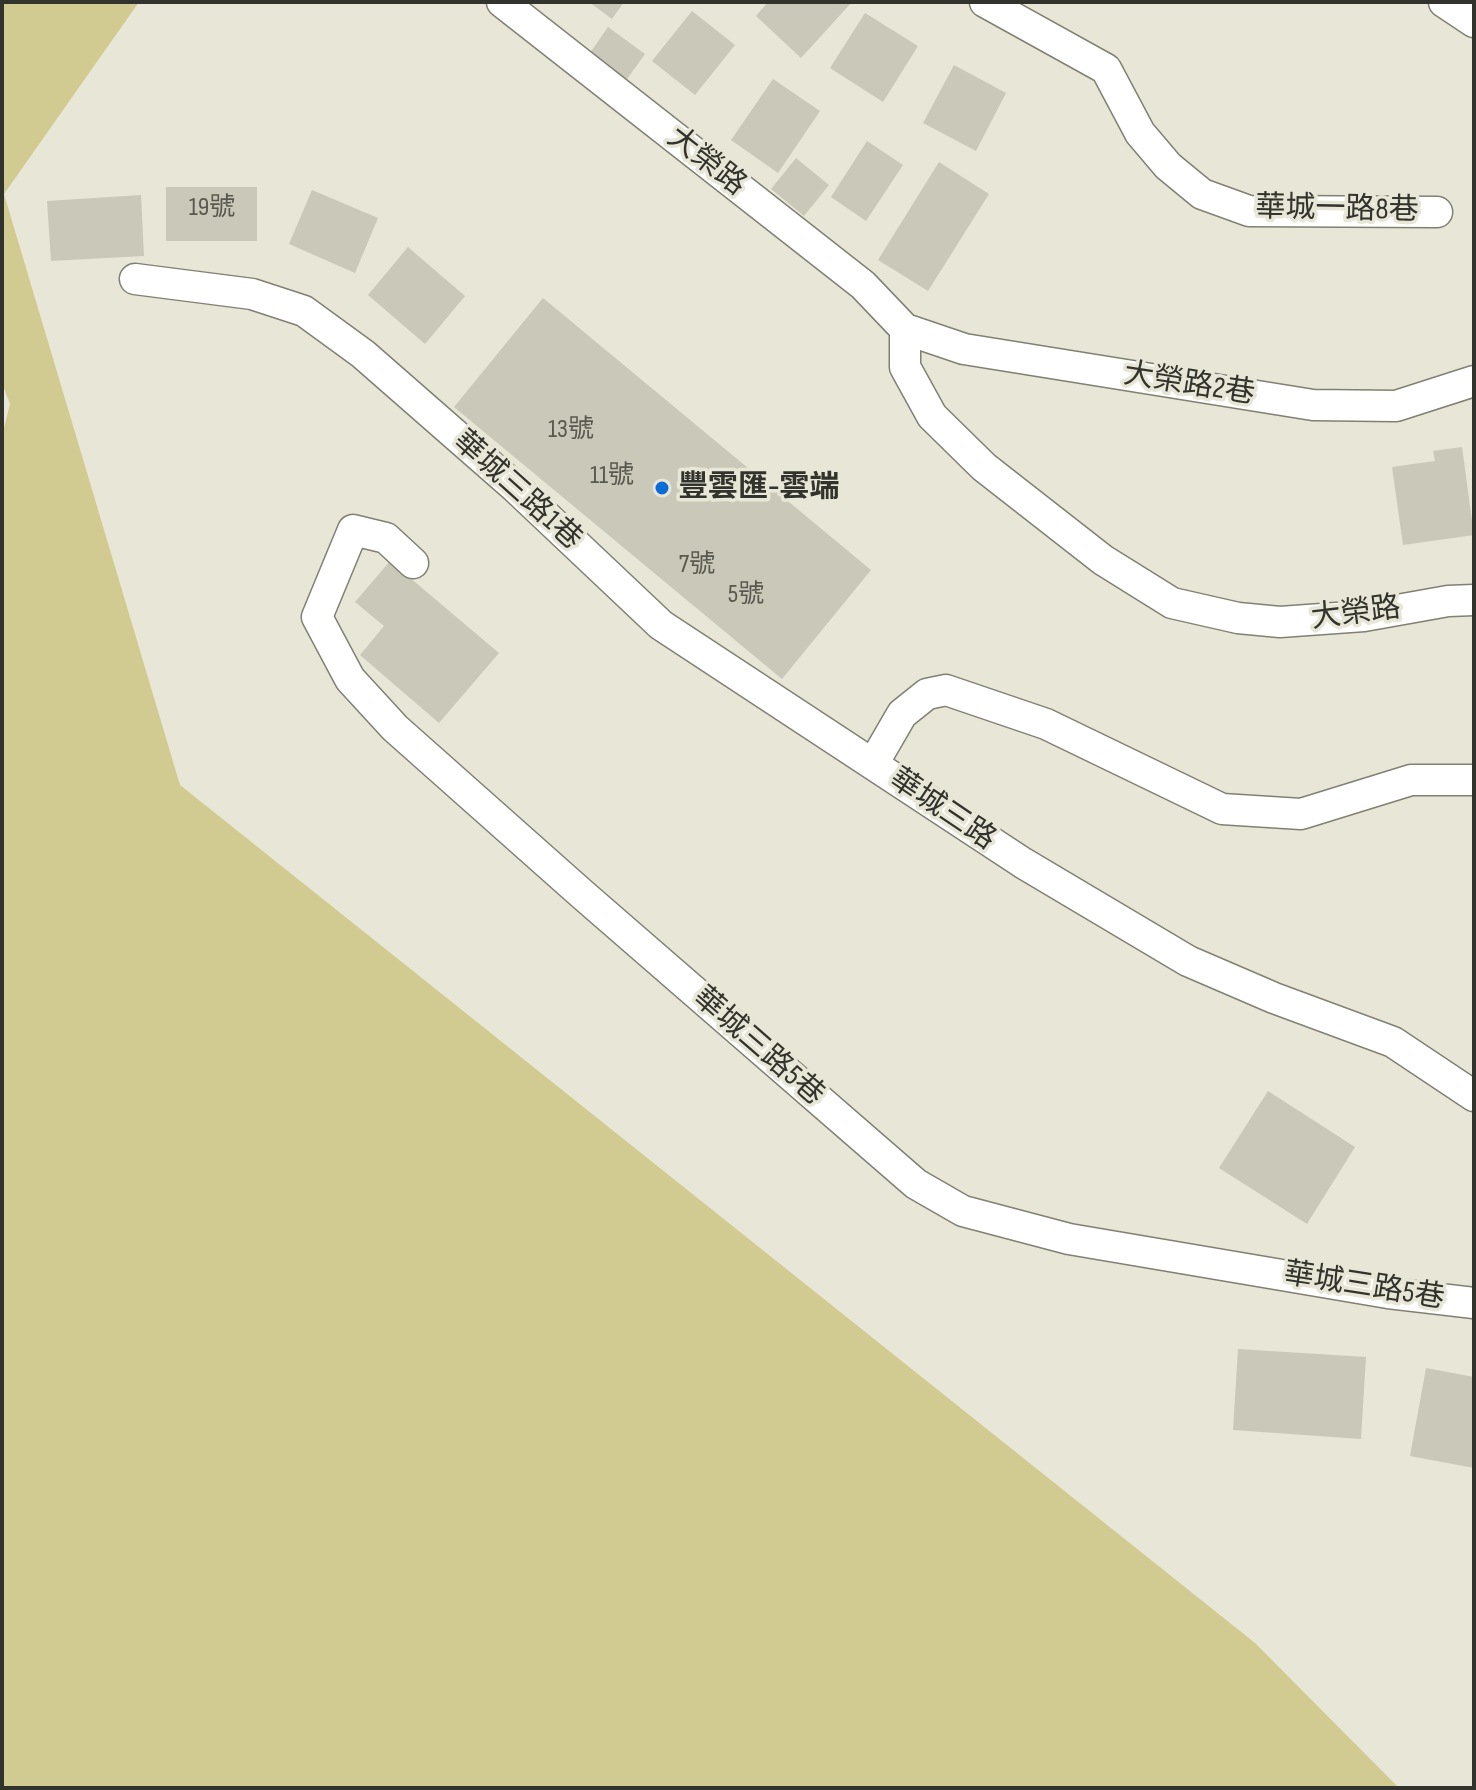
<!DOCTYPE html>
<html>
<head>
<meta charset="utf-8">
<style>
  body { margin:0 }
  #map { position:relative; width:1476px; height:1790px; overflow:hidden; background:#e8e6d6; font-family:"Sofia Sans Condensed",sans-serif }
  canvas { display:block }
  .frame { position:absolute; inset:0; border:4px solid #33332d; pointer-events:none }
</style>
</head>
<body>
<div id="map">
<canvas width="1476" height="1790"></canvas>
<div class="frame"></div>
</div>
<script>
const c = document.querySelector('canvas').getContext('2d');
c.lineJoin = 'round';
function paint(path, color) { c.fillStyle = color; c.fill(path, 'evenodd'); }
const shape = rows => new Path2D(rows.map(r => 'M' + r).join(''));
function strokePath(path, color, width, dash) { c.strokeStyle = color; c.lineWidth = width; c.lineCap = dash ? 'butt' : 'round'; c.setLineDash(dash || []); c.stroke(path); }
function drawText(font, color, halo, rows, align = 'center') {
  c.font = font + ' "Sofia Sans Condensed","Noto Sans TC",sans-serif'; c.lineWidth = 7; c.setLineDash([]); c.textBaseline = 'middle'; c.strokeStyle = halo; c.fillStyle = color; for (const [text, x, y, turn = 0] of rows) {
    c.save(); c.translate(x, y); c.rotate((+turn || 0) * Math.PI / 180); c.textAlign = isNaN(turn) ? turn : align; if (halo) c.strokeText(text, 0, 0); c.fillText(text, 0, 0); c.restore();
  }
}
paint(shape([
  [2,2,139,2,4,194,180,785,1255,1643,1399,1788,2,1788,2,436,10,404,2,383]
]), '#d1cb91');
paint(shape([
  [589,2,624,2,612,19],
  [768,2,852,2,801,58,756,16],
  [692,11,735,45,695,95,652,61],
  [865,13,918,46,883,102,830,68],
  [608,27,645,54,627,79,590,53],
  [954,65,1006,93,976,151,923,123],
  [773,79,820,111,778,173,731,140],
  [867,141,903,165,866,221,831,197],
  [796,158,829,185,804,216,771,189],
  [939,162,989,194,928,291,878,260],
  [166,187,257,187,257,241,166,241],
  [312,190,378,218,355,273,289,244],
  [141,195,144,256,51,261,47,201],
  [408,247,465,296,425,344,368,295],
  [543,298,871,570,782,679,454,407],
  [1462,447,1474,535,1403,545,1392,467,1435,461,1433,451],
  [390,561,499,653,439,723,360,655,384,626,355,602],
  [1268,1091,1355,1147,1307,1224,1219,1168],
  [1238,1349,1366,1357,1361,1439,1233,1430],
  [1426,1368,1474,1377,1474,1468,1410,1456]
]), '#cac8b8');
const minor = shape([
  [502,2,863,285,905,329,964,349,1313,405,1396,406,1474,381],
  [985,2,1106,69,1140,133,1168,166,1202,194,1249,211,1437,212],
  [1444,2,1474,22],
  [135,279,252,294,304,311,363,354,515,487,661,625,1023,863,1188,961,1274,998,1393,1042,1474,1096],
  [905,329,905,367,932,416,984,467,1103,560,1172,603,1238,618,1280,622,1364,616,1448,601,1474,600],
  [413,563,386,538,353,530,317,617,350,679,395,728,582,894,916,1184,963,1211,1069,1239,1388,1293,1474,1303],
  [873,764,902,714,927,694,946,690,1046,724,1222,809,1301,814,1411,780,1474,780]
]);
strokePath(minor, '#828072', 33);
strokePath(minor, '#fff', 30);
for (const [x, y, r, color] of [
  [662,488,8,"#0a6dd6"]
]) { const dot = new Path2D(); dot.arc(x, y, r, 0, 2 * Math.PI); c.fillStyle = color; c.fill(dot); strokePath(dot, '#e8e6d6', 3); }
drawText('26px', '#595850', null, [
  ["19號",212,208],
  ["13號",571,430],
  ["11號",612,476],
  ["7號",697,565],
  ["5號",746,595]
]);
drawText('30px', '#33332d', '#e8e6d6', [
  ["大榮路",706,162,38],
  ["華城一路8巷",1337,210,1],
  ["大榮路2巷",1189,385,9],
  ["華城三路1巷",517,491,42],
  ["大榮路",1356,614,-7],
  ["華城三路",942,810,34],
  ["華城三路5巷",758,1047,41],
  ["華城三路5巷",1364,1287,9]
]);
drawText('bold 30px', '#33332d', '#e8e6d6', [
  ["豐雲匯-雲端",678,488]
], 'left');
</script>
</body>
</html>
